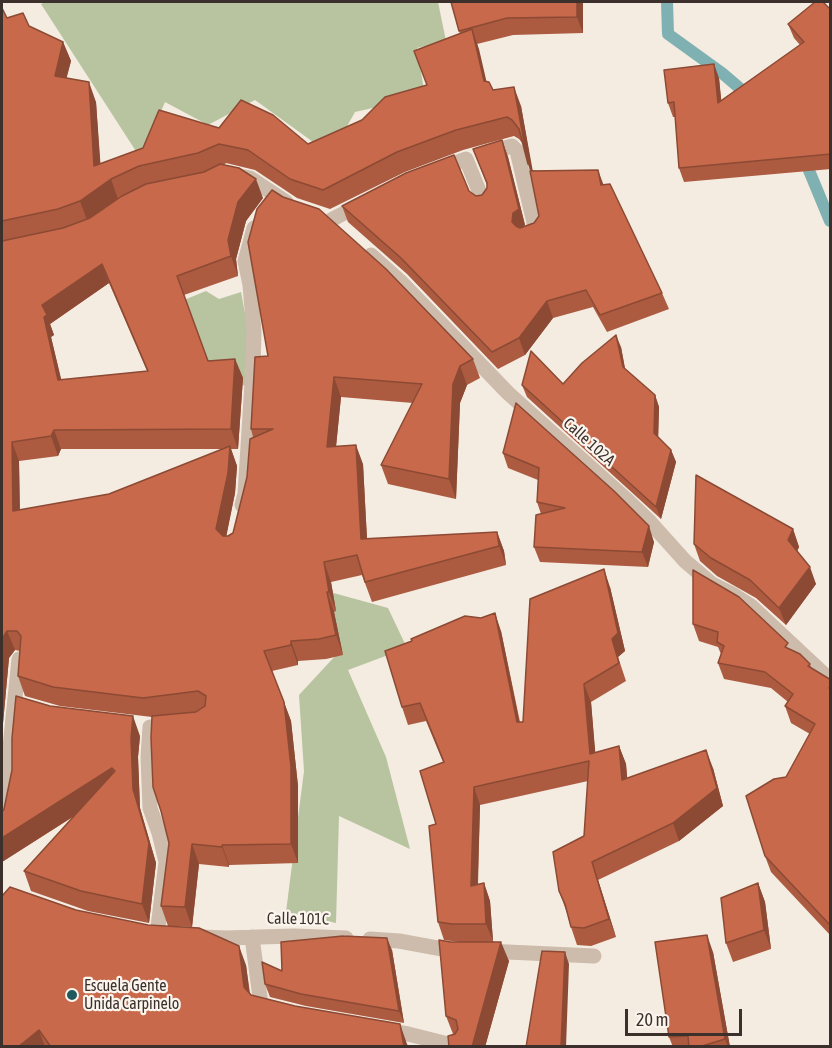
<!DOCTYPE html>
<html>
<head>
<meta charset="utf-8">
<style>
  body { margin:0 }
  #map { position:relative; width:832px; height:1048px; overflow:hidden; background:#f4ebe1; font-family:"Asap Condensed",sans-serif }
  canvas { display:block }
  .frame { position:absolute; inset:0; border:3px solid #3b302b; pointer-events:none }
  .scale { position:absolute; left:625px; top:1009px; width:117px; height:27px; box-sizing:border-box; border:3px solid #3b302b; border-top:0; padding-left:8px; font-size:18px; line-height:21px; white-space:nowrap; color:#3b302b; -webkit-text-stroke:4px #fbf5ee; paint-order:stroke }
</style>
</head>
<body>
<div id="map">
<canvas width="832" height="1048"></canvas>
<div class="frame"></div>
<div class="scale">20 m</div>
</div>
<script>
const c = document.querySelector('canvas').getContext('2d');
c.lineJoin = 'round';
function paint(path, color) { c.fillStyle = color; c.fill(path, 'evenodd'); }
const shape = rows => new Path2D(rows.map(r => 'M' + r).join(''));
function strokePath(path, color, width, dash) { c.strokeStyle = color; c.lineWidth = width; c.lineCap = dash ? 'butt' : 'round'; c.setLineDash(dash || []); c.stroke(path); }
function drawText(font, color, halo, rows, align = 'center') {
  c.font = font + ' "Asap Condensed",sans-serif'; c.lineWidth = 4.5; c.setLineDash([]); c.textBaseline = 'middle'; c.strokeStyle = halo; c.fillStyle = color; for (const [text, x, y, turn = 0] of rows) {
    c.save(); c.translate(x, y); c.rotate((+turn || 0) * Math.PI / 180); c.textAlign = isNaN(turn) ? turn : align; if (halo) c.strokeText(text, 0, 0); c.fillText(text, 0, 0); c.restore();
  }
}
paint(shape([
  [45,2,438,2,446,41,417,48,425,96,355,112,331,155,255,100,208,125,165,102,141,159,41,4],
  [206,291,219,299,241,292,248,329,245,386,212,371,184,300],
  [319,589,388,608,407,648,348,670,386,757,410,849,339,816,336,923,286,912,304,771,299,695,337,654]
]), '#b8c4a0');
strokePath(shape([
  [667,2,668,34,722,73,750,97],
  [803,156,830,221]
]), '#7fb0b2', 12);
strokePath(shape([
  [486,153,512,146,517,151,536,231,527,235],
  [439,169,466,159,484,203],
  [240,176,250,178,286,202],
  [331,220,363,203],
  [371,255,400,281,508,393,626,499,650,522,685,561,712,584,734,595,751,606,830,680],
  [242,505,245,494,253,367,254,332,250,285,245,261,254,228],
  [150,727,148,757,150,808,159,833,166,862,157,935],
  [2,826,10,788,9,757,19,659],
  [202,937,226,938,294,936,346,938],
  [252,937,261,1005,273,1008],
  [370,939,399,941,459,952],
  [486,951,594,956],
  [385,1030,408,1034,456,1046]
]), '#cdbbac', 15);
paint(shape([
  [451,2,583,2,583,33,513,35,477,44,486,82,493,90,521,106,532,170,604,185,662,293,669,309,607,332,593,307,553,318,525,355,498,369,407,274,348,222,342,206,469,191,476,196,482,195,487,188,487,185,473,149,502,140,508,157,525,225,522,228,534,223,539,216,530,171,523,144,519,139,514,136,463,150,405,172,330,209,297,198,255,170,226,163,224,165,263,198,246,221,236,259,238,276,184,295,208,361,235,359,243,378,238,449,231,449,237,466,235,493,226,536,228,536,233,533,247,477,253,437,251,429,255,357,473,359,480,378,467,385,460,403,456,499,388,484,381,465,413,403,341,397,336,446,363,464,367,539,497,532,504,551,506,565,372,602,362,575,331,582,336,611,334,612,343,655,326,659,298,661,298,665,272,671,291,721,298,786,298,863,229,865,229,867,199,864,192,927,168,926,161,906,169,843,152,717,60,706,25,696,18,676,20,651,15,650,9,658,2,734,2,8,7,18,29,26,63,42,71,61,66,78,96,102,100,164,219,128,308,144,362,120,427,85,414,51,460,34],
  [109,283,147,371,61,380,51,337,54,335,50,324],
  [61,449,223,449,109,494,20,510,19,461,58,456],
  [831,10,831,169,684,182,679,168,675,117,673,117,668,103,719,78,721,100,800,45,794,38,788,24],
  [621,347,625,369,655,395,659,407,658,437,671,450,676,462,661,519,527,397,522,385,563,384],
  [516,403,654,542,648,567,540,562,534,547,541,514,537,502,538,480,508,468,503,453],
  [793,529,799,547,797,551,816,584,786,625,756,598,717,576,700,561,694,544],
  [610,587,625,651,618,657,626,681,591,702,595,753,619,746,626,764,627,779,713,768,723,806,679,841,598,880,616,937,591,946,577,945,571,927,567,913,559,891,584,836,588,781,480,805,478,885,484,883,490,901,493,941,509,961,485,1047,453,1034,446,1016,451,942,459,942,444,940,438,922,436,824,443,762,426,721,408,725,402,707,501,631,520,722,523,722],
  [693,624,790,649,810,664,811,668,831,680,831,936,771,872,765,856,786,777,810,734,791,723,785,706,788,702,771,688,724,679,718,663,721,654,718,647,699,641],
  [140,736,138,757,140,808,156,863,149,923,88,911,31,891,24,871,76,815,2,862,2,812],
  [758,883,765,902,771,949,733,962,726,943],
  [76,910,246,965,250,993,251,995,407,1044,408,1047,2,1047],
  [392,950,404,1023,306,1006,270,997,265,984,282,971],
  [713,952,730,1047,673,1047,669,1037]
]), '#ac5a40');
paint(shape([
  [577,2,583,2,583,33,577,17],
  [472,29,479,49,491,101,484,81],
  [63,42,71,61,62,96,55,76],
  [714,64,719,78,723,117,718,103],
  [89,82,96,102,102,185,94,166],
  [514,87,521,106,535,183,528,164],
  [502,140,508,157,525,225,519,230,512,222],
  [598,170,604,186,601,185],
  [111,179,118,199,87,220,80,201],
  [256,179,263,198,246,221,236,259,238,276,231,256,228,240,238,202],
  [102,264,109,283,50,324,54,335,51,337,66,399,58,380,44,317,42,305],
  [547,301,553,318,525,355,519,338],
  [616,335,621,347,627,379,623,367],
  [235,359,243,378,238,449,231,429],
  [460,366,467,385,460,403,456,499,449,479,453,384],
  [334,377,341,397,334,467,327,447],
  [655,395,659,407,658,445,654,433],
  [54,430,61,449,58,456,51,436],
  [12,442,19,461,20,530,13,511],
  [356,445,363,464,368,559,361,539],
  [230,446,237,466,235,493,224,548,216,529],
  [671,450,676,462,661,519,656,507],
  [649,526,654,542,648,567,642,552],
  [793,529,799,547,794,558,788,540],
  [497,532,504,551,506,565,499,546],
  [324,562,331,582,336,611,329,592],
  [810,567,816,584,786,625,779,608],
  [604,569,610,587,625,651,618,657,626,681,612,639],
  [327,592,334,612,343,655,336,635],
  [495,613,501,631,523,740,517,722],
  [7,631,15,650,9,658,2,734,2,639],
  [291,641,298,661,298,665,291,645],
  [584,684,591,702,597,772,590,754],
  [284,702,291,721,298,786,298,863,291,844],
  [133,716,140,736,138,757,140,808,156,863,149,923,142,904,133,789,131,738],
  [619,746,626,764,629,798,622,780],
  [706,750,713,768,723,806,679,841,673,823],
  [112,768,119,787,2,862,2,838],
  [474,787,480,805,477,904,471,886],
  [192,844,199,864,192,927,185,907],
  [222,845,229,865,229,867,222,847],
  [592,862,598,880,616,937,609,919],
  [484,883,490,901,493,941,486,924],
  [758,883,765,902,771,949,764,930],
  [707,935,713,952,730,1047,728,1047,725,1039],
  [387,938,392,950,404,1023,399,1011],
  [501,942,509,961,485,1047,472,1047],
  [239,946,246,965,251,1006,244,987],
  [565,952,569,964,566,1047,561,1047],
  [400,1024,407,1044,408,1047,404,1047],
  [39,1030,45,1047,18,1047]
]), '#8c4a34');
const building = shape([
  [451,2,577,2,577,17,507,18,459,31,451,2],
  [815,2,823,2,831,10,831,154,679,168,674,102,668,103,664,70,714,64,718,103,804,42,788,24,815,2],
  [2,8,7,18,23,13,29,26,63,42,55,76,89,82,94,166,143,148,159,110,219,128,241,100,273,115,308,144,362,120,385,97,427,85,414,51,472,29,484,81,489,82,493,90,514,87,528,164,519,129,512,120,507,117,456,130,397,152,323,190,290,179,248,150,219,144,198,153,139,166,111,179,80,201,58,209,2,221,2,8],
  [502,140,519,209,513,213,512,222,516,226,520,228,534,223,539,216,530,171,598,170,601,185,610,184,662,293,600,315,586,290,547,301,519,338,492,352,401,258,342,206,406,173,454,155,469,191,476,196,482,195,487,188,487,183,473,149,502,140],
  [220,164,239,168,256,179,238,202,228,240,231,256,177,276,208,361,235,359,231,429,54,430,51,436,12,442,13,511,109,494,230,446,228,473,216,529,223,536,228,536,233,533,247,477,250,439,273,429,251,429,255,357,268,356,248,242,257,209,272,190,283,197,319,209,386,269,473,359,460,366,453,384,449,479,381,465,422,384,334,377,327,447,356,445,361,539,497,532,499,546,365,582,357,555,324,562,329,592,327,592,336,635,319,639,291,641,291,645,264,651,284,702,291,767,291,844,222,845,222,847,192,844,185,907,161,906,169,843,161,811,153,787,151,738,152,716,196,712,205,706,206,696,198,691,143,698,53,687,18,676,21,636,17,631,7,631,2,639,2,645,2,241,63,228,90,218,122,196,146,184,204,172,220,164],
  [102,264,148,371,58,380,44,317,47,315,42,305,102,264],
  [616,335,623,367,655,395,654,433,671,450,656,507,522,385,531,351,563,384,582,363,616,335],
  [516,403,614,491,649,526,642,552,534,547,536,515,565,508,537,502,539,468,503,453,516,403],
  [696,475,793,529,788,540,810,567,779,608,750,580,711,558,694,544,696,475],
  [604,569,618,633,612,639,619,663,584,684,590,754,619,746,622,780,706,750,717,788,673,823,592,862,609,919,584,928,571,927,565,904,559,891,553,852,584,836,589,761,474,787,471,886,484,883,486,924,452,924,438,922,429,826,436,824,420,771,444,762,420,703,402,707,385,651,412,641,411,639,465,616,481,618,495,613,517,722,523,722,530,599,604,569],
  [693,570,739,597,788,643,785,647,800,654,810,664,808,666,831,680,831,685,829,688,831,689,831,926,765,856,746,796,774,779,786,777,815,724,785,706,793,694,765,672,718,663,724,646,717,642,718,632,693,624,693,570],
  [16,696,50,706,133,716,131,738,133,789,149,843,142,904,81,891,24,871,115,771,112,768,2,838,2,812,4,809,12,770,12,738,16,696],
  [758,883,764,930,726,943,721,898,758,883],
  [10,887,76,910,148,925,199,928,239,946,244,987,251,995,295,1006,400,1024,404,1047,51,1047,39,1030,18,1047,2,1047,2,896,10,887],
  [707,935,725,1039,699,1047,689,1047,688,1036,669,1037,655,942,707,935],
  [343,936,387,938,399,1011,301,994,265,984,262,962,282,971,281,942,343,936],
  [439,940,451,942,501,942,472,1047,449,1047,448,1036,455,1034,458,1029,456,1020,446,1016,439,940],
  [542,951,565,952,561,1047,526,1047,542,951]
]);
paint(building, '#c8694b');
strokePath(building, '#8c4a34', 1.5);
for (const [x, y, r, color] of [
  [72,995,6,"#1f5a5e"]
]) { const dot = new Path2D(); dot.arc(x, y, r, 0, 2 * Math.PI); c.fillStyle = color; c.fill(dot); strokePath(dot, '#fbf5ee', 2); }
drawText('16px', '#3b302b', '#fbf5ee', [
  ["Calle 102A",589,442,42],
  ["Calle 101C",298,919,1]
]);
drawText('16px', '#3b302b', '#fbf5ee', [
  ["Escuela Gente",84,986],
  ["Unida Carpinelo",84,1004]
], 'left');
</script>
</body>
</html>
